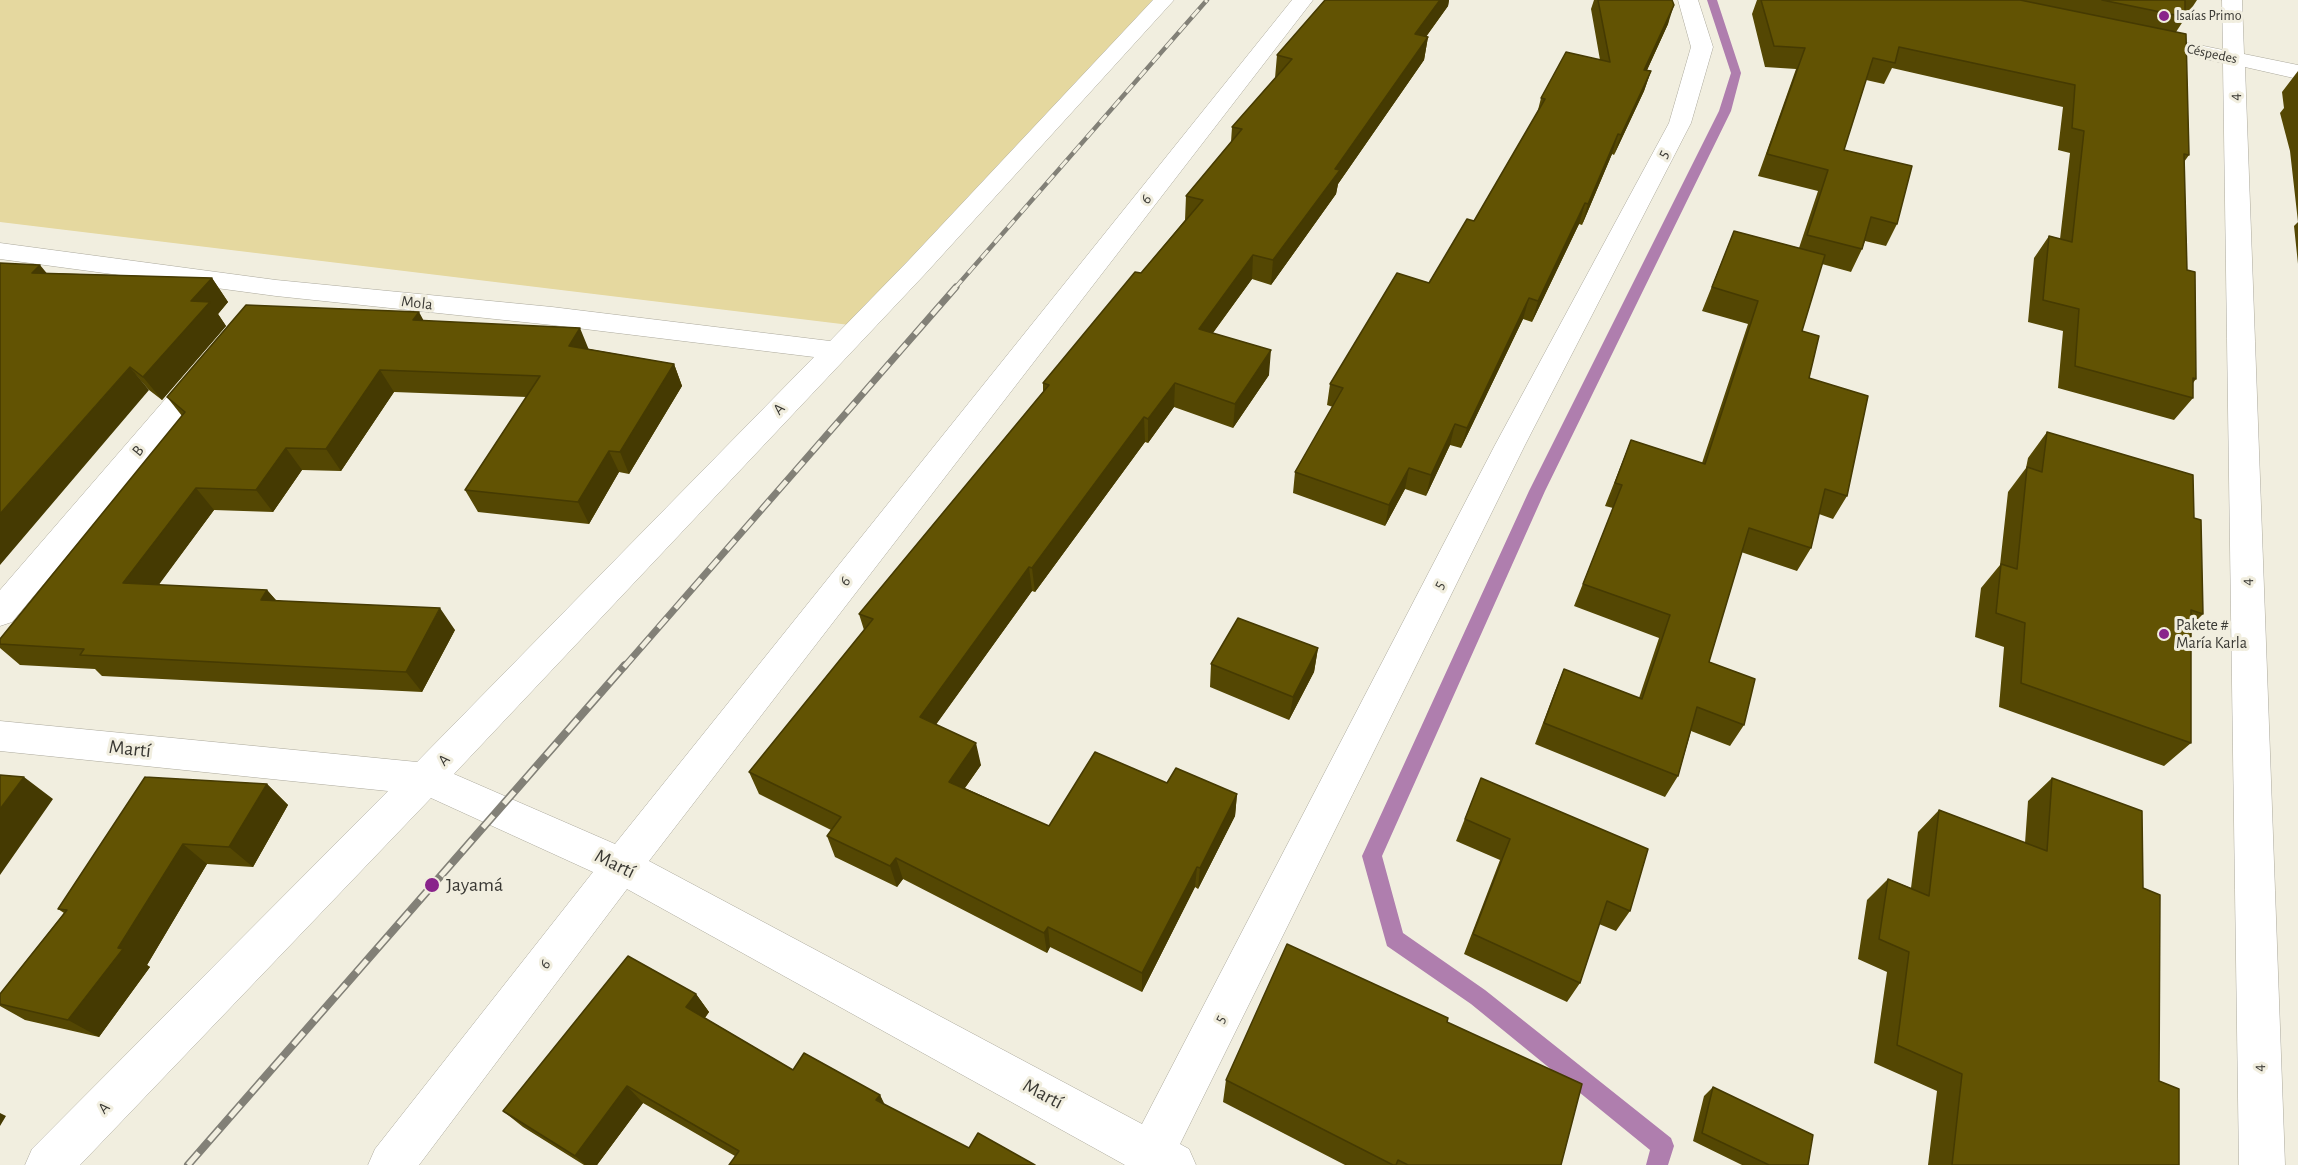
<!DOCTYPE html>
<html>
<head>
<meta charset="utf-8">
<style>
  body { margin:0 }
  canvas { display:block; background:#f1eedf }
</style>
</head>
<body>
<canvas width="2298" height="1165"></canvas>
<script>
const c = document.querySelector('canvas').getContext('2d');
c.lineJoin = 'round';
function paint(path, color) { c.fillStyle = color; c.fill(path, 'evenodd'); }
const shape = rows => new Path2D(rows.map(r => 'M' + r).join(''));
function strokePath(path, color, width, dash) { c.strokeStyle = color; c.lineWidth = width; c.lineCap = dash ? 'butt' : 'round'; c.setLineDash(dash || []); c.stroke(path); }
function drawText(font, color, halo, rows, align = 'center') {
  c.font = font + ' "Alegreya Sans",sans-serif'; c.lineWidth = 6; c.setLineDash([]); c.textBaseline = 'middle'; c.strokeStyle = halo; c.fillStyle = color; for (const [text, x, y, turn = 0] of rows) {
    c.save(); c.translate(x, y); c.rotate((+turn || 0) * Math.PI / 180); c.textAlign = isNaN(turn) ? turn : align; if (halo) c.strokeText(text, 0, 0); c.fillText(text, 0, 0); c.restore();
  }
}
paint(shape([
  [0,0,1163,0,858,326,0,222]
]), '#e5d89f');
paint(shape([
  [1707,0,1717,0,1741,73,1731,111,1545,491,1382,856,1403,933,1485,990,1671,1138,1674,1146,1668,1165,1646,1165,1650,1150,1471,1004,1387,946,1362,856,1529,491,1719,111,1731,73,1707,0]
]), '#af7eae');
const minor = shape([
  [1153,0,1174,0,926,273,454,774,615,844,1292,0,1313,0,649,861,1142,1124,1495,445,1669,123,1691,47,1678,0,1698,0,1713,47,1691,123,1525,445,1180,1144,1189,1149,1196,1165,1125,1165,627,889,419,1165,368,1165,375,1149,593,872,431,798,80,1165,25,1165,32,1149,388,791,0,751,0,721,417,762,814,357,552,325,276,296,0,259,0,243,276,280,552,307,830,341,908,261,1153,0],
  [2222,0,2242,0,2244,54,2298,65,2298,79,2245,67,2285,1165,2239,1165,2223,63,2134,43,2131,39,2134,35,2141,33,2223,50,2222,0],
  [203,365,213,367,217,374,213,381,12,622,0,626,0,590,193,367,203,365]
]);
strokePath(minor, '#aca99c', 1);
paint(minor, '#fff');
const railFar2 = shape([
  [955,288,1207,0]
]);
const railFar1 = shape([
  [624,667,956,287]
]);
const rail = shape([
  [188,1165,625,665]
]);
strokePath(railFar2, '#828077', 4.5);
strokePath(railFar1, '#828077', 7);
strokePath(rail, '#828077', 8);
strokePath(railFar2, '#f1eedf', 3, [10]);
strokePath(railFar1, '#f1eedf', 4.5, [13]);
strokePath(rail, '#f1eedf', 5, [16]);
paint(shape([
  [1325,0,1449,0,1448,6,1426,37,1428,37,1424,60,1338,184,1336,194,1271,285,1252,279,1213,333,1269,375,1233,428,1174,407,1148,443,1145,442,1035,592,1032,591,936,724,981,765,965,788,1049,826,1167,783,1237,794,1235,816,1198,889,1195,887,1142,992,1050,947,1047,953,903,879,897,887,835,857,827,836,831,830,759,794,749,772,864,630,859,614,1043,392,1043,383,1141,273,1185,220,1186,196,1231,142,1232,127,1275,78,1277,55],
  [1594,0,1672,0,1668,24,1647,70,1651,71,1644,91,1614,155,1612,154,1582,225,1579,224,1532,322,1523,319,1461,448,1450,445,1426,496,1405,489,1385,526,1293,493,1295,472,1333,407,1327,405,1330,384,1429,283,1474,221,1537,114,1541,98,1600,60,1591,9],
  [1757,0,2197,0,2176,32,2189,155,2184,162,2187,270,2196,379,2193,383,2193,398,2174,420,2058,388,2063,331,2028,322,2034,258,2049,236,2060,239,2070,153,2058,150,2063,107,1892,68,1884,84,1866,80,1844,150,1897,224,1886,246,1865,241,1862,249,1851,272,1822,264,1802,331,1809,378,1847,496,1833,519,1819,514,1811,548,1797,571,1741,552,1709,662,1744,725,1730,746,1691,731,1678,776,1665,797,1535,744,1555,691,1564,669,1639,698,1659,638,1574,606,1613,508,1605,506,1631,440,1702,463,1748,324,1702,311,1734,231,1799,248,1818,191,1758,176,1796,69,1765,67,1752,14],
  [2298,71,2298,264,2294,226,2298,222,2290,151,2280,113,2284,108,2282,92],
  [47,273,212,278,228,302,218,314,226,326,162,400,149,390],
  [424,320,674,364,682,386,629,474,619,472,589,524,478,512,465,490,527,397,394,392,341,471,302,470,273,512,214,510,158,585,267,590,276,600,455,630,422,692,102,676,95,669,20,665,0,648,0,639,182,416,167,397],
  [2047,432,2194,518,2203,614,2191,626,2191,743,2164,766,1999,707,2004,647,1975,637,1981,588,2000,565,2008,492,2026,468,2028,458],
  [1318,648,1314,672,1289,720,1210,687,1211,664],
  [1481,778,1630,911,1616,931,1599,924,1580,983,1567,1002,1464,954,1500,860,1456,841],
  [2052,778,2143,888,2159,1081,2179,1165,1928,1165,1937,1091,1874,1063,1887,972,1858,959,1867,900,1888,879,1911,888,1918,832,1939,810,2025,843,2028,801],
  [267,784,288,805,253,867,207,864,147,965,150,967,99,1037,25,1020,0,1006,0,994,64,913,58,909],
  [696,994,709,1012,705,1018,793,1070,880,1095,884,1105,969,1148,1035,1165,735,1156,643,1103,597,1165,584,1165,523,1127,503,1111],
  [1447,1022,1561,1165,1345,1165,1223,1102,1226,1080],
  [1713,1087,1808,1165,1742,1165,1693,1141,1704,1096]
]), '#544703');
paint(shape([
  [1440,0,1449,0,1448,6,1411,57,1415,34],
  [1674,5,1668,24,1638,90,1644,70],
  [1428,37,1424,60,1338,184,1336,194,1271,285,1273,260,1335,169],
  [1651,71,1644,91,1614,155,1621,135],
  [1618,134,1612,154,1582,225,1588,204],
  [1585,203,1579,224,1532,322,1538,301],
  [1253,255,1252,279,1198,353,1199,329],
  [40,265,59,288,32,273],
  [212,278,228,302,218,314,226,326,162,400,143,377,191,301],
  [1529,298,1523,319,1461,448,1467,428],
  [419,312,431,334,413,320],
  [580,328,589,350,569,346],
  [1271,350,1269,375,1233,428,1235,404],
  [674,364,682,386,629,474,620,452],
  [130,367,149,390,0,565,0,514],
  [380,370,394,392,341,471,326,449],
  [1175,383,1174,407,1148,443,1148,419],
  [1144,417,1145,442,1035,592,1032,568],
  [1455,424,1450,445,1426,496,1431,475],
  [286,448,302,470,273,512,256,490],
  [609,451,619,472,589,524,578,502],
  [1409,468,1405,489,1385,526,1389,505],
  [196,488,214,510,144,605,123,583],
  [1029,567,1032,591,925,740,920,717],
  [267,590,285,611,261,600],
  [440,608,455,630,422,692,406,672],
  [1318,648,1314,672,1289,720,1293,697],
  [976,743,981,765,954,803,949,782],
  [24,777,53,799,0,875,0,809],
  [267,784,288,805,253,867,229,847],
  [1237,794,1235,816,1198,889,1200,868],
  [183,844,207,864,147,965,150,967,99,1037,68,1020,118,948],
  [896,858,903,879,897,887,890,866],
  [1197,867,1195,887,1142,992,1142,973],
  [1048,927,1050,947,1047,953,1044,933],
  [696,994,709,1012,699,1025,686,1007],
  [627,1086,643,1103,597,1165,586,1165,575,1156],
  [880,1095,888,1111,876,1100],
  [0,1113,6,1116,0,1126]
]), '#453a02');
const building = shape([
  [1325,0,1440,0,1415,34,1428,37,1335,169,1340,170,1273,260,1253,255,1199,329,1271,350,1235,404,1175,383,1148,419,1144,417,1032,568,1029,567,920,717,976,743,949,782,1049,826,1095,752,1167,783,1176,768,1237,794,1200,868,1197,867,1142,973,1048,927,1044,933,896,858,890,866,827,836,841,817,749,772,873,619,859,614,1049,385,1043,383,1135,272,1141,273,1203,200,1186,196,1242,129,1232,127,1292,59,1277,55,1325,0],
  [1598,0,1672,0,1674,5,1644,70,1651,71,1621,135,1618,134,1588,204,1585,203,1538,301,1529,298,1467,428,1455,424,1431,475,1409,468,1389,505,1295,472,1343,388,1330,384,1397,273,1429,283,1467,219,1474,221,1545,99,1541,98,1566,52,1610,62,1598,0],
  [1761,0,2020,0,2186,34,2189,155,2184,154,2187,270,2195,272,2196,379,2193,378,2193,398,2075,366,2079,309,2043,300,2049,236,2072,242,2084,131,2072,128,2075,85,1899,47,1895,63,1873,58,1844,150,1912,166,1897,224,1871,217,1862,249,1807,235,1828,170,1767,154,1805,48,1774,46,1761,0],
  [2102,0,2185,0,2185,17,2102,0],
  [1734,231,1825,255,1802,331,1819,336,1809,378,1868,396,1847,496,1825,489,1811,548,1749,528,1709,662,1755,679,1744,725,1697,707,1678,776,1544,723,1564,669,1642,699,1670,615,1583,584,1622,485,1615,483,1631,440,1705,464,1758,301,1712,287,1734,231],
  [0,263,40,265,32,273,212,278,191,301,210,302,143,377,130,367,0,514,0,263],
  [246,305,419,312,413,320,580,328,569,346,674,364,620,452,609,451,578,502,465,490,540,376,380,370,326,449,286,448,256,490,196,488,123,583,267,590,261,600,440,608,406,672,80,655,84,649,0,644,0,639,185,412,167,397,246,305],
  [2047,432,2193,475,2194,518,2201,520,2203,614,2191,610,2191,743,2021,683,2025,623,1996,613,2001,564,2017,569,2027,467,2042,472,2047,432],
  [1238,618,1318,648,1293,697,1211,664,1238,618],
  [0,775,24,777,0,809,0,775],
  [145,777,267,784,229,847,183,844,118,948,123,949,68,1020,0,1004,0,994,67,910,58,909,145,777],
  [1481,778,1648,849,1630,911,1607,901,1580,983,1473,934,1510,839,1465,819,1481,778],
  [2052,778,2142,811,2143,888,2160,895,2159,1081,2179,1089,2179,1165,1952,1165,1962,1074,1897,1045,1909,952,1879,939,1888,879,1929,896,1939,810,2047,851,2052,778],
  [1287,944,1448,1018,1447,1022,1582,1084,1561,1165,1408,1165,1398,1160,1396,1165,1393,1165,1226,1080,1287,944],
  [628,956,696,994,686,1007,793,1070,804,1053,880,1095,876,1100,969,1148,978,1133,1035,1165,729,1165,739,1151,627,1086,575,1156,503,1111,628,956],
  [1713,1087,1813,1135,1808,1165,1769,1165,1702,1133,1713,1087]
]);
paint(building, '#625303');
strokePath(building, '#453a02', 1.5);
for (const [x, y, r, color] of [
  [2164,16,6,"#89248b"],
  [2164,634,6,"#89248b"],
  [432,885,8,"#89248b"]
]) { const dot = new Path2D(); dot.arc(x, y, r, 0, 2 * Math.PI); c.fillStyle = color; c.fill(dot); strokePath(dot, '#f1eedf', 2); }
drawText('14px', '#393833', '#f1eedf', [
  ["Isaías Primo",2176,16]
], 'left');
drawText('14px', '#393833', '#f1eedf', [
  ["Céspedes",2212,54,12]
]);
drawText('16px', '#393833', '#f1eedf', [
  ["4",2235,97,-91],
  ["5",1663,154,-62],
  ["6",1146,199,-52],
  ["Mola",417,303,6],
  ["A",779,409,-46],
  ["B",138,451,-50],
  ["6",845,581,-52],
  ["4",2247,582,-91],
  ["5",1439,585,-63],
  ["A",444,760,-46],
  ["6",545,964,-52],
  ["5",1220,1019,-63],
  ["4",2259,1068,-91],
  ["A",104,1108,-46]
]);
drawText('16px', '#393833', '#f1eedf', [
  ["Pakete #",2176,625],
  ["María Karla",2176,643]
], 'left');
drawText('20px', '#393833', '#f1eedf', [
  ["Martí",130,749,6],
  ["Martí",615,864,26],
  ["Martí",1043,1094,28]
]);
drawText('20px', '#393833', '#f1eedf', [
  ["Jayamá",446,885]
], 'left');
</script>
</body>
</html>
